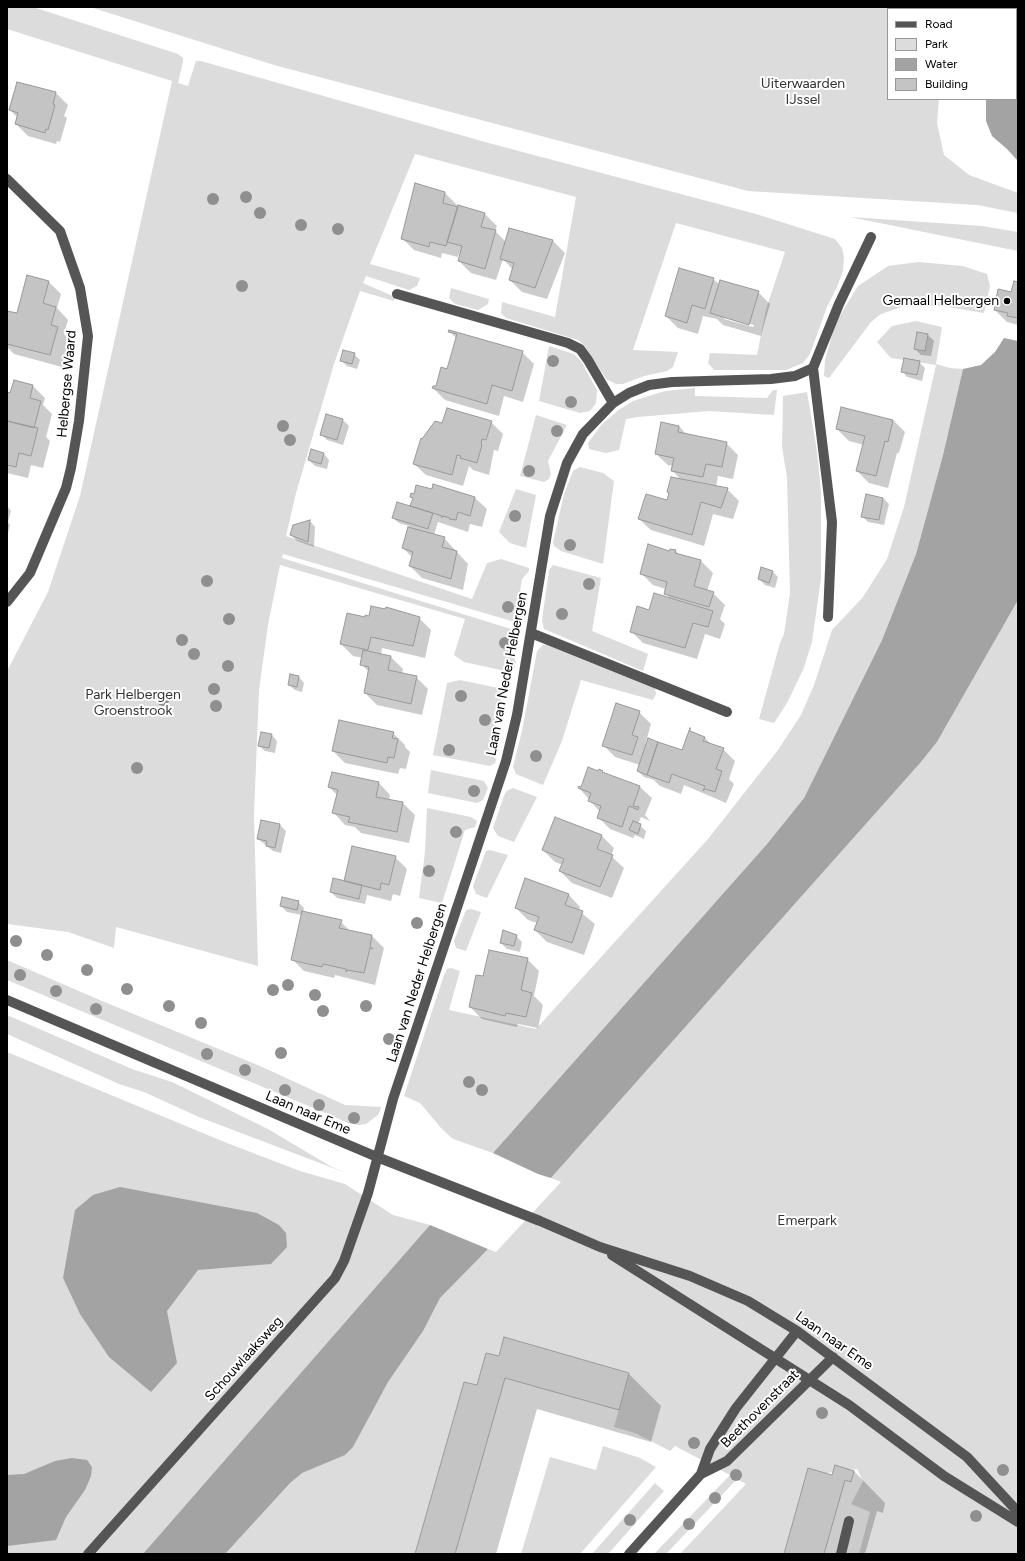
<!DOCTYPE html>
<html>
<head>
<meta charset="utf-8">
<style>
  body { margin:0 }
  #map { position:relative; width:1025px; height:1561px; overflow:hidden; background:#fff; font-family:Figtree,sans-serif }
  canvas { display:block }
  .frame { position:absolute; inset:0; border:8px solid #000; pointer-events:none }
  .legend { position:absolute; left:887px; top:8px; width:130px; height:92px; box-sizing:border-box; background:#fff; border:1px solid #999; margin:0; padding:5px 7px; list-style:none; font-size:12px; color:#000 }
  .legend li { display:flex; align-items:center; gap:8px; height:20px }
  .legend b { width:20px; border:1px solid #999 }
</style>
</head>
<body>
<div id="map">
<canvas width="1025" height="1561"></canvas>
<div class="frame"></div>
<ul class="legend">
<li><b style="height:5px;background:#555"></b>Road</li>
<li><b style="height:11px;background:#dcdcdc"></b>Park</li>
<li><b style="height:11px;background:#a3a3a3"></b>Water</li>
<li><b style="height:11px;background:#c4c4c4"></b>Building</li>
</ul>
</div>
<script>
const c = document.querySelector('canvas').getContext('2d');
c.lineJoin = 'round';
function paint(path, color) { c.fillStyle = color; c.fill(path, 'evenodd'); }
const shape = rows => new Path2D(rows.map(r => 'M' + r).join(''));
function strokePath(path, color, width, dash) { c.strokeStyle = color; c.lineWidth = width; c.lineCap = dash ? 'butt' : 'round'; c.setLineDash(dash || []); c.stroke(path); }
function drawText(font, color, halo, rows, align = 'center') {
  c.font = font + ' Figtree,sans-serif'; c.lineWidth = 4; c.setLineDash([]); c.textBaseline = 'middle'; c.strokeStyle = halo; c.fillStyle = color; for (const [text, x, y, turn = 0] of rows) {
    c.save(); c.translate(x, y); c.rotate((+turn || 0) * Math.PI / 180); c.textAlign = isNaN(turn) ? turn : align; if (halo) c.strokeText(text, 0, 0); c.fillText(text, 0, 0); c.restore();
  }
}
paint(shape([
  [7,7,33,7,178,54,183,58,183,62,178,83,188,86,196,61,201,61,485,142,756,214,835,239,842,248,844,257,843,271,837,287,827,307,810,354,803,363,786,370,714,370,708,363,710,353,757,355,766,309,785,252,676,223,633,350,678,352,673,367,667,371,644,376,623,384,616,384,606,379,585,346,578,340,506,318,501,313,502,302,555,317,576,197,415,154,370,264,420,278,417,286,409,290,366,276,363,283,395,297,394,301,360,291,334,364,296,493,286,536,472,599,487,563,501,559,523,566,529,568,529,571,522,579,515,622,283,554,282,558,511,629,514,634,510,649,516,662,514,669,510,672,464,662,454,655,465,619,280,565,268,625,259,690,254,815,258,966,116,927,114,948,68,932,7,924,7,671,48,592,80,496,172,81,7,29],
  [90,7,950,7,950,9,888,9,888,99,939,99,937,123,944,155,969,175,1018,193,1018,213,977,205,748,191,274,65],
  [850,217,982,226,1018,232,1018,251],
  [918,262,963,266,987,274,990,286,984,313,942,306,908,305,881,314,871,322,829,378,824,376,825,360,835,324,858,286,888,266],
  [451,288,489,299,488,304,478,310,455,304,449,298],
  [916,321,942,327,936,364,950,368,963,369,943,455,916,554,882,640,804,798,767,844,493,1153,453,1139,441,1128,420,1103,404,1096,444,975,447,969,451,968,460,971,449,1010,536,1029,708,839,778,750,801,715,814,685,832,630,863,597,887,559,904,507,936,365,891,358,877,342,892,326],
  [549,346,574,354,581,361,597,390,596,403,590,411,580,413,539,401],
  [695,388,695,396,767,398,773,390,777,390,774,415,709,411,638,417,626,419,619,450,606,453,589,449,588,443,602,424,620,409,633,401,665,391],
  [807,392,817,451,821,492,821,578,812,642,803,670,787,703,774,723,759,719,780,643,784,634,790,593,787,477,782,447,783,396],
  [536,415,567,425,548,461,551,474,549,479,544,482,520,476],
  [580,467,603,473,614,481,603,564,561,551,554,546,553,542,564,494,573,471],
  [516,489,536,495,526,548,510,543,499,532],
  [553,565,601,578,592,631,648,654,643,671,544,629,542,620,549,570],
  [1018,600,1018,1554,859,1554,870,1512,851,1504,863,1481,857,1469,806,1476,784,1554,680,1554,746,1484,737,1479,666,1554,654,1554,730,1475,675,1446,670,1451,635,1433,614,1427,629,1373,504,1337,499,1356,486,1353,477,1385,464,1382,415,1554,7,1554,7,1052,227,1143,300,1171,345,1184,393,1215,430,1225,425,1231,481,1256,488,1249,496,1252,561,1182,551,1178,921,762,937,742],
  [543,645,547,645,655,688,656,694,653,700,581,680,562,741,543,785,516,774,513,767,522,731,537,651],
  [460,680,503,689,490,750,491,754,496,759,495,763,490,766,433,755,447,683],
  [431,770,484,781,488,788,483,800,477,803,428,793],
  [513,788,537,797,514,842,498,836,493,828,505,793,508,790],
  [427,808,471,817,477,821,475,827,465,830,442,903,419,898,425,852],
  [490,850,508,855,487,898,476,894,473,886,486,851],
  [471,909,481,912,466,951,456,948,454,941,466,910],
  [7,960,102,1001,260,1066,345,1105,381,1107,379,1114,366,1124,359,1125,348,1123,330,1115,7,980],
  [7,1015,132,1069,172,1082,268,1129,330,1166,346,1173,199,1117,144,1092,119,1084,7,1034],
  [603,1446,640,1458,656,1467,580,1554,521,1554,550,1457,596,1470],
  [655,1483,664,1491,608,1554,592,1554]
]), '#dcdcdc');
paint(shape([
  [1005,7,1018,7,1018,161,1007,149,992,136,986,121,986,99,1016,99,1016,9,1004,9],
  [1004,338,1018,341,1018,600,937,742,921,762,551,1178,538,1174,493,1153,767,844,804,798,882,640,916,554,943,455,963,369,981,365,995,352],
  [120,1187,257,1213,279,1225,286,1233,287,1247,271,1264,198,1270,167,1311,177,1363,151,1392,109,1357,80,1314,63,1278,75,1210,93,1195],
  [430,1225,488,1249,440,1298,423,1331,388,1382,353,1447,345,1455,302,1473,290,1483,225,1554,143,1554],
  [72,1458,87,1460,92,1467,91,1476,85,1490,66,1517,56,1540,7,1546,7,1475,24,1474,55,1461]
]), '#a3a3a3');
paint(shape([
  [18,83,56,93,68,105,64,116,67,118,60,142,57,141,56,144,28,136,16,124,18,118,10,110],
  [416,185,445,193,457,205,456,207,485,214,497,226,495,231,506,242,510,229,553,241,565,253,547,299,522,292,510,280,513,270,503,259,496,280,471,273,459,261,461,253,459,253,458,257,442,253,441,258,414,250,402,238],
  [28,276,49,282,61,294,57,308,68,320,64,334,69,340,62,367,14,354,7,347,7,312,18,315],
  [713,279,720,285,758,292,770,304,761,336,723,325,717,319,703,316,698,334,678,328,666,316],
  [724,317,754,325,753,327,724,319],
  [1018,283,1018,325,1007,322,995,310,1012,293],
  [450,332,522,352,534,364,523,402,504,396,499,416,445,400,433,388,436,387,448,370,457,339],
  [928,335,934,341,931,356,921,355,915,349],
  [354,354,360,360,357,369,347,366,341,360],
  [919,362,925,368,922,381,907,377,902,371],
  [33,386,45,398,43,405,52,414,46,437,50,441,43,468,31,465,28,478,7,473,7,393,11,394],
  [327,415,343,420,349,426,343,445,327,440,321,434],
  [893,420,905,432,899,453,897,453,888,488,869,483,857,471,864,445,849,441,837,429],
  [491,422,503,434,498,451,494,450,489,475,473,470,469,466,463,486,426,475,414,464,443,424],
  [679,426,687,435,726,443,738,455,733,479,718,476,716,487,727,489,739,501,733,519,713,514,704,546,651,530,639,519,668,501,670,494,668,492,681,480,672,470,673,466,668,465,656,454],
  [324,454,329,460,327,469,315,466,309,460],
  [411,497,475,498,487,509,482,527,470,524,468,532,438,522,434,535,444,538,468,564,463,590,422,578,410,566,413,558,403,548,409,526,399,523,393,518,411,507,413,499],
  [883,498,889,504,884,525,868,522,862,516],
  [7,506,11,511,8,522,10,525,7,537],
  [310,521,315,527,314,547,297,541,291,535],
  [676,551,679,555,701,561,713,573,707,591,713,593,725,605,720,619,725,624,720,639,705,634,697,659,643,643,631,631,650,611,671,599,665,593,666,589,653,585,641,573,670,552],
  [773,572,778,577,775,588,765,585,759,579],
  [365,618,419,618,431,630,425,658,382,648,381,655,391,657,403,669,402,674,416,677,428,689,422,715,377,705,365,693,369,672,361,664,363,658,353,656,341,644],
  [299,677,304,683,302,692,295,690,289,685],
  [639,712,651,724,645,745,646,746,682,752,704,737,712,745,723,749,735,761,729,779,734,784,726,803,684,785,681,794,660,786,654,780,644,777,638,771,640,765,615,757,603,745],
  [393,733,405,745,405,747,410,752,406,769,400,768,398,774,345,763,333,751],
  [272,735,277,741,275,753,265,751,259,746],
  [599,770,606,774,640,787,652,798,645,815,650,821,641,817,638,824,646,831,644,839,635,835,633,838,610,829,598,817,600,812,579,788,582,788],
  [379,783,390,795,389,800,403,803,415,815,409,843,361,833,355,827,345,825,334,813,337,795,329,787],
  [555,818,602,836,614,848,611,856,624,868,612,898,572,883,560,871,563,865,555,862,543,850],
  [262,821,280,825,286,831,281,853,273,851,258,839],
  [395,857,407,869,400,896,393,894,391,901,367,895,365,904,337,898,331,892,345,882],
  [569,895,580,907,579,911,595,924,584,955,547,942,535,930,537,923,528,920,516,908],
  [298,902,304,908,303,913,340,921,350,931,372,936,384,948,375,985,335,975,334,978,304,971,292,959,302,915,287,912,281,906],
  [516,936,522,942,520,952,507,949,501,943],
  [527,959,539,971,534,996,543,1005,538,1028,518,1024,517,1027,482,1019,470,1007,484,977],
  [505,1339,629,1374,661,1406,651,1442,537,1409,496,1554,416,1554,477,1387,499,1357],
  [854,1471,885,1503,883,1513,877,1511,865,1554,785,1554,833,1476]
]), '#0003');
const building = shape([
  [17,82,56,92,53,104,55,105,48,130,46,129,45,133,15,124,18,113,9,110,17,82],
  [415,183,445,192,443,203,458,207,446,246,430,242,429,247,401,239,415,183],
  [458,205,485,213,481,227,496,230,485,269,458,261,462,246,447,242,458,205],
  [509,228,553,240,535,288,509,280,514,263,500,259,509,228],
  [679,268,714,278,705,309,692,305,687,323,665,316,679,268],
  [27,275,49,281,43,303,56,307,51,325,58,327,50,355,7,344,7,311,17,313,27,275],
  [720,280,759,291,749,325,710,313,720,280],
  [1014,281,1018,282,1018,318,1007,316,1008,313,994,310,998,289,1011,292,1014,281],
  [449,330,523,351,512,391,492,385,487,404,432,388,433,386,436,386,441,367,447,369,457,334,448,332,449,330],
  [917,332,928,334,925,351,914,349,917,332],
  [343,350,355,353,352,364,340,361,343,350],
  [904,358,920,361,917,375,901,372,904,358],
  [14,380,33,385,30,398,41,401,34,428,7,421,7,392,10,393,14,380],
  [841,407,893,420,888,442,885,441,876,476,856,471,865,436,836,429,841,407],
  [447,408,492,421,486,440,482,439,481,444,482,445,477,463,460,458,461,456,457,455,452,475,413,464,421,438,422,439,435,421,442,423,447,408],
  [326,414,343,419,337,440,320,435,326,414],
  [7,421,38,428,31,456,19,453,16,467,7,465,7,421],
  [661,422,679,426,678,432,727,442,722,467,706,464,703,477,671,471,674,458,655,454,661,422],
  [311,449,324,453,321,464,308,460,311,449],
  [671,477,728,488,721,508,701,502,692,535,638,519,646,494,667,500,669,493,667,492,671,477],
  [433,484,475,497,470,516,458,512,456,520,451,519,450,520,450,518,443,516,442,518,442,516,410,506,413,498,410,497,411,493,414,494,416,485,432,489,433,484],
  [866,494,883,498,879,520,861,517,866,494],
  [397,502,433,513,428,529,392,518,397,502],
  [310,520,308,542,290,535,293,525,310,520],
  [408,527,445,537,442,547,457,551,451,579,409,566,413,552,402,548,408,527],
  [648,544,669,551,670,549,676,550,675,553,701,560,694,586,714,592,709,607,664,594,667,582,640,574,648,544],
  [761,567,773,571,769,583,758,579,761,567],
  [654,593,713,611,708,627,693,623,685,648,630,632,637,606,649,610,654,593],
  [371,606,385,609,386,607,420,617,413,646,371,637,368,650,340,644,347,613,365,617,365,615,369,616,371,606],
  [363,650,391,656,388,670,417,676,411,704,364,693,369,667,360,665,363,650],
  [290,674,299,676,297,687,288,685,290,674],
  [616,703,640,711,632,735,638,737,632,755,602,746,616,703],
  [339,720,394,732,392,738,398,739,394,758,388,757,387,763,332,751,339,720],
  [690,728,690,731,705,737,703,741,724,748,716,769,722,771,715,792,705,789,703,791,705,786,672,774,669,783,647,775,658,742,682,750,690,728],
  [261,732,272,734,269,748,258,746,261,732],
  [648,738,658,742,647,775,637,771,648,738],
  [588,767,598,771,599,769,603,771,602,772,640,786,633,806,639,807,638,810,629,806,622,827,597,818,601,806,588,801,591,793,578,788,579,786,581,787,588,767],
  [332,772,379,782,376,797,403,802,397,832,348,822,350,817,332,813,338,790,328,787,332,772],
  [555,817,602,835,597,849,613,855,600,887,559,871,564,859,542,850,555,817],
  [261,820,280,824,275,848,266,846,267,841,257,839,261,820],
  [633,821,641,824,638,834,629,830,633,821],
  [352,846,396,856,389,885,381,883,380,890,344,881,352,846],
  [333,878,362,885,359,899,330,892,333,878],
  [525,878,569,894,565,905,583,911,572,943,534,930,539,917,515,908,525,878],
  [282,897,299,901,297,910,280,906,282,897],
  [302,911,342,920,339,928,372,935,370,947,373,949,370,948,364,973,347,970,346,972,346,969,323,964,322,967,291,960,302,911],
  [503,930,517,935,514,946,500,943,503,930],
  [489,950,528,958,521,990,532,993,526,1017,506,1013,505,1016,469,1007,476,975,483,976,489,950],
  [504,1337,629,1373,619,1410,505,1378,455,1554,415,1554,464,1382,477,1385,486,1353,499,1356,504,1337],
  [835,1465,854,1471,851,1482,845,1480,824,1554,784,1554,808,1468,832,1475,835,1465]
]);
paint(building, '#c4c4c4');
strokePath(building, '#999', 1);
strokePath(shape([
  [7,179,60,231,80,288,88,336,79,421,71,468,66,488,30,573,7,602],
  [397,294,568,343,580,349,588,360,613,403],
  [828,617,832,522,813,368,839,304,871,237],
  [531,633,727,712],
  [7,1000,377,1157,540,1221,600,1247,690,1276,748,1301,797,1331,967,1457,1018,1512],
  [612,1255,849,1405,944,1476,1018,1522],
  [797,1331,736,1408,710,1449,701,1474,727,1461,833,1357],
  [88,1554,335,1278,344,1261,368,1193,393,1099,506,761,517,715,550,516,567,463,583,434,613,403,629,393,649,385,672,382,771,379,795,376,813,368],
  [629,1554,701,1474],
  [841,1554,849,1521]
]), '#555', 10);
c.fillStyle = '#8f8f8f';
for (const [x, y] of [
  [246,197],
  [213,199],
  [260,213],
  [301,225],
  [338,229],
  [242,286],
  [553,361],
  [571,402],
  [283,426],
  [557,431],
  [290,440],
  [529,471],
  [515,516],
  [570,545],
  [207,581],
  [589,584],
  [508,607],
  [562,614],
  [229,619],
  [182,640],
  [505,643],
  [194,654],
  [228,666],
  [214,689],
  [461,696],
  [163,700],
  [216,706],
  [485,720],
  [449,750],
  [536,756],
  [137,768],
  [474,791],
  [456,832],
  [429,871],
  [417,923],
  [16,941],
  [47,955],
  [87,970],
  [20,975],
  [288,985],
  [127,989],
  [273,990],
  [56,991],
  [315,995],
  [169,1006],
  [366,1006],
  [96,1009],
  [323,1011],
  [201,1023],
  [389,1039],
  [281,1053],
  [207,1054],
  [245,1070],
  [469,1082],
  [285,1090],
  [482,1090],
  [319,1105],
  [354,1118],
  [822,1413],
  [694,1443],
  [1003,1470],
  [736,1475],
  [715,1498],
  [976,1516],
  [630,1520],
  [689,1524]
]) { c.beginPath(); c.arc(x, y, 6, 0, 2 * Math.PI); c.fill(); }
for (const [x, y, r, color] of [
  [1007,301,4,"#000"]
]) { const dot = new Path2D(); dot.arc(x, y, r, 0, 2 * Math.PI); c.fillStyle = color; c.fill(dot); strokePath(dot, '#fff', 1.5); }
drawText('14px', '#333', '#fff', [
  ["Uiterwaarden",803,84],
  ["IJssel",803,100],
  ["Park Helbergen",133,695],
  ["Groenstrook",133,711],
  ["Emerpark",807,1221]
]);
drawText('14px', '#000', '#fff', [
  ["Gemaal Helbergen",999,301]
], 'right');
drawText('14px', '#000', '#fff', [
  ["Helbergse Waard",67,384,-85],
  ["Laan van Neder Helbergen",507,674,-79],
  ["Laan van Neder Helbergen",417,983,-72],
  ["Laan naar Eme",308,1113,23],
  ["Laan naar Eme",834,1341,35],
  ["Schouwlaaksweg",244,1359,-48],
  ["Beethovenstraat",760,1409,-45]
]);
</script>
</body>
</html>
